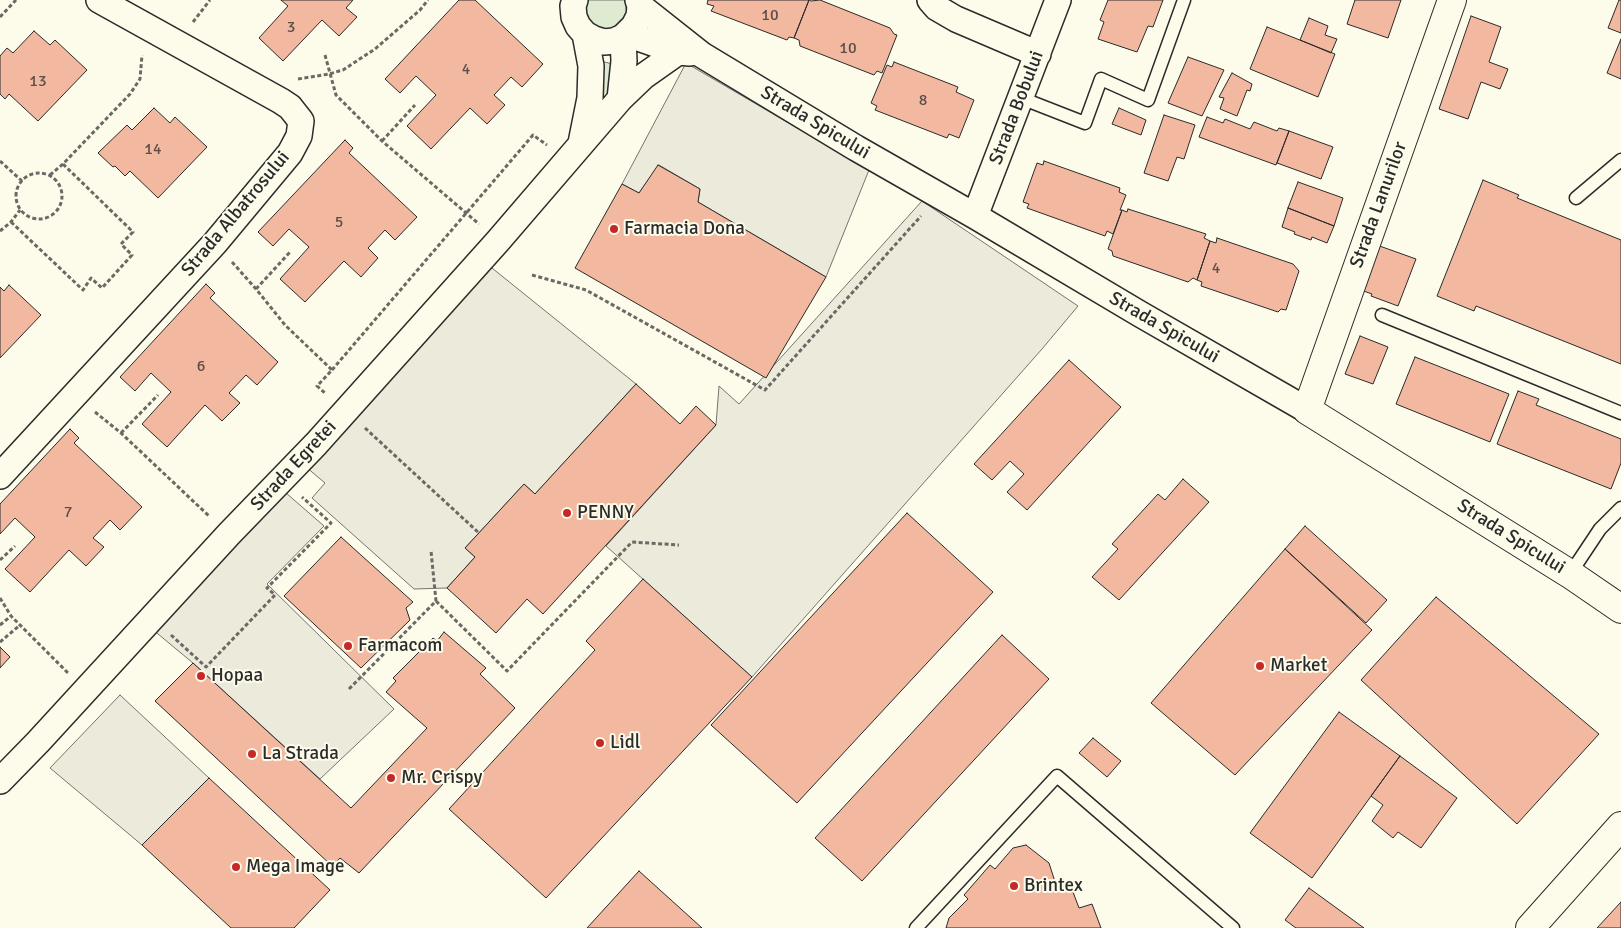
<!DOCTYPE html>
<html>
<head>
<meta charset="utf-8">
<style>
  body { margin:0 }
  canvas { display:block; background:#fdfbea }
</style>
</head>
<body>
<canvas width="1621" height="928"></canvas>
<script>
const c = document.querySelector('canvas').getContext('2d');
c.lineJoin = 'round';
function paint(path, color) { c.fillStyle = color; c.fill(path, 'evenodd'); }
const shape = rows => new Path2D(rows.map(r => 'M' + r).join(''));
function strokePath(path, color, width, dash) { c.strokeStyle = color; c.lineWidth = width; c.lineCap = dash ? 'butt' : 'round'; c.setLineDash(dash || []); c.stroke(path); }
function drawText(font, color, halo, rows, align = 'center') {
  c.font = font + ' Signika,sans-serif'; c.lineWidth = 4; c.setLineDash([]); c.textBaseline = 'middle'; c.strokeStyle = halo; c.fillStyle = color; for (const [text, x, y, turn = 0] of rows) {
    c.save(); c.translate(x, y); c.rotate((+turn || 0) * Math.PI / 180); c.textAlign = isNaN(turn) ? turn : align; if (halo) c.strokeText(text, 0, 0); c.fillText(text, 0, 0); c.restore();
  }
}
const green = shape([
  [587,0,625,0,627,14,624,20,620,25,608,30,601,30,590,23,585,11,587,0],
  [600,61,617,65,612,84,601,113,600,61]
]);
paint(green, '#deebd1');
strokePath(green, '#74746e', 1);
const parking = shape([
  [686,63,869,170,826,277,698,202,700,189,659,165,639,193,622,184,686,63],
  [922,201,1078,306,1042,349,752,677,606,546,716,425,719,386,739,404,922,201],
  [487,264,636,384,535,494,524,484,465,548,475,557,447,588,414,589,312,498,325,483,306,467,487,264],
  [278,486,324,526,267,584,394,709,320,779,193,663,146,624,278,486],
  [120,695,209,778,142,845,50,768,120,695]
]);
paint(parking, '#eceadb');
strokePath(parking, '#74746e', 1);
const building = shape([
  [281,0,353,0,346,8,357,17,339,36,322,20,283,61,259,38,288,6,281,0],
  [459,0,475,0,543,64,522,87,511,77,494,95,505,105,487,124,470,108,431,149,407,126,436,95,416,76,400,93,385,79,459,0],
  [708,0,809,0,794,38,789,37,787,40,711,11,714,6,707,4,708,0],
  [809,0,811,1,820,0,890,28,894,34,897,35,882,73,877,71,874,75,800,46,799,40,794,38,809,0],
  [1108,0,1163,0,1153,27,1148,26,1137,52,1098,39,1104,22,1100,20,1108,0],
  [1355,0,1401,0,1388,38,1347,24,1355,0],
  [1619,0,1621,0,1621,33,1608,28,1619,0],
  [1471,16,1501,27,1489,62,1508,69,1500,89,1481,82,1468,119,1439,109,1471,16],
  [1309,18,1328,26,1325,35,1337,39,1331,53,1300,40,1309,18],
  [1267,27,1335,54,1318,97,1250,69,1267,27],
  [34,31,50,45,55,40,87,70,38,121,9,94,5,99,0,94,0,56,7,48,13,53,34,31],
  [1621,39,1621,79,1607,73,1621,39],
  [1188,57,1224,70,1202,116,1168,103,1188,57],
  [894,62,958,87,956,92,974,100,959,138,949,134,947,138,875,110,877,106,871,103,887,65,892,67,894,62],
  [1232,73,1252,84,1250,91,1247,90,1237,116,1220,109,1224,98,1219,97,1232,73],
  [154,108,170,123,175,117,207,147,158,198,130,171,125,176,115,166,113,167,98,153,127,125,132,130,154,108],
  [1119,108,1146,120,1141,135,1112,124,1119,108],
  [1164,115,1195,125,1184,159,1177,157,1168,181,1144,173,1164,115],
  [1207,117,1223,123,1225,119,1250,129,1254,122,1277,131,1279,128,1289,131,1276,165,1199,137,1207,117],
  [1289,131,1333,147,1321,179,1277,163,1289,131],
  [345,140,353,148,349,153,417,217,395,240,385,230,368,248,378,258,361,277,344,261,305,302,280,279,309,247,289,229,273,246,258,232,345,140],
  [1044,161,1120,188,1119,192,1126,195,1120,210,1122,210,1113,234,1107,231,1105,236,1027,208,1029,204,1023,202,1037,163,1043,165,1044,161],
  [658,165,700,189,698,202,826,277,766,378,575,268,622,184,639,193,658,165],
  [1483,180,1519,195,1517,198,1621,240,1621,364,1476,306,1474,311,1437,296,1483,180],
  [1298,182,1343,198,1334,226,1288,208,1298,182],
  [1288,208,1334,226,1327,243,1312,237,1311,240,1294,234,1295,232,1282,227,1288,208],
  [1128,209,1206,234,1204,238,1210,241,1197,280,1193,278,1188,282,1113,256,1112,251,1108,249,1122,210,1127,212,1128,209],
  [1217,238,1293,264,1299,271,1286,310,1281,309,1278,312,1201,286,1202,282,1197,280,1210,241,1216,243,1217,238],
  [1374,244,1416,259,1398,306,1371,296,1372,294,1358,289,1374,244],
  [206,284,215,293,210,298,278,362,257,385,246,375,229,393,240,403,222,421,205,405,167,447,142,424,171,392,151,373,135,391,120,377,206,284],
  [9,285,41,315,0,358,0,287,4,291,9,285],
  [1360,336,1388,347,1373,384,1345,374,1360,336],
  [1415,357,1509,394,1490,442,1396,404,1415,357],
  [1069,360,1121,407,1027,510,1007,492,1024,474,1010,461,992,480,974,464,1069,360],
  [636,384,680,424,696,406,716,425,543,614,527,599,496,633,447,588,475,557,465,548,524,484,535,494,636,384],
  [1518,391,1539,399,1536,405,1621,439,1621,463,1611,489,1497,444,1518,391],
  [70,429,79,438,74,443,142,507,120,530,110,520,93,538,104,547,86,566,69,550,30,592,5,569,35,537,15,518,0,534,0,504,70,429],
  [1183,479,1209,502,1119,600,1092,577,1118,549,1112,544,1158,494,1165,500,1183,479],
  [907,513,993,592,797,803,711,725,907,513],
  [1305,526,1387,600,1366,623,1285,549,1305,526],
  [341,537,413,602,406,608,410,620,361,668,284,596,341,537],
  [1285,549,1372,630,1235,775,1151,703,1285,549],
  [643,579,752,677,546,898,449,809,595,650,586,641,643,579],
  [1436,597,1599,734,1517,824,1361,680,1436,597],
  [444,632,486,668,480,674,515,708,359,873,340,858,332,866,155,701,193,663,351,808,427,728,386,692,396,681,393,678,433,638,437,641,444,632],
  [1002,635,1049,679,862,881,815,838,1002,635],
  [0,647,10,657,0,668,0,647],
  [1339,712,1400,756,1312,878,1250,833,1339,712],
  [1093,738,1121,761,1107,777,1079,753,1093,738],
  [1400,756,1457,798,1421,848,1398,832,1393,838,1372,821,1383,805,1371,796,1400,756],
  [209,778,330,890,294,928,231,928,142,845,209,778],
  [1026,845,1049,863,1057,888,1070,884,1079,908,1092,904,1101,928,946,928,949,918,968,899,964,895,990,865,995,869,1013,848,1026,845],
  [639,871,702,928,587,928,639,871],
  [1309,888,1364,928,1296,928,1285,920,1309,888],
  [1621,902,1621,928,1597,928,1621,902]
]);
paint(building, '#f2b8a0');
strokePath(building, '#2b2b2b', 1);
const lane = shape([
  [1021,98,1085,123,1101,79,1148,100,1184,0],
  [1576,198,1621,160],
  [1382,315,1621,413],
  [1570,574,1600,529,1621,508],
  [916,928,1057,776,1233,928]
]);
const street = shape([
  [575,0,573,6,574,17,578,26,585,34,594,39,604,42,614,41,623,37,634,26,639,16,640,6,638,0],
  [930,0,937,8,956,19,1038,54],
  [640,6,702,55,856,148,975,216,1140,314,1307,410],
  [627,34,678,52,690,53],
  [620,99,624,61,623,37],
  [581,143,590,98,591,66,585,34],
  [975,216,1058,0],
  [0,476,215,243,290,153,299,136,301,121,290,107,281,101,99,0],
  [0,781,38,742,229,534,316,444,498,241,620,99,644,76,678,52]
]);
const secondary = shape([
  [1452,0,1307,410,1570,574,1621,609],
  [1530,928,1621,826]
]);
strokePath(lane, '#2b2b2b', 15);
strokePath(street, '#2b2b2b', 28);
strokePath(secondary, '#2b2b2b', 30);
strokePath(shape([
  [0,17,16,0],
  [193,22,210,0],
  [325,55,336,95,382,141,479,224],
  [298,79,329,74,343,70,375,49,420,10,428,0],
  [382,141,415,105],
  [0,161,22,181],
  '16 196a23 23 0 1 1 46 0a23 23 0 1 1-46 0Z',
  [50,175,63,164],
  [11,222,83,290,91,278,102,288,132,255,121,244,133,232,63,164,130,94,140,79,142,55],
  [0,231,11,222,20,210],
  [232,262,256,289,285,325,332,370,317,386,326,394],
  [532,275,586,290,765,390,921,216],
  [256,289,291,251],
  [332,370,533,135,547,145],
  [95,412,121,433,210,517],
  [365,428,479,533],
  [121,433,158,395],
  [0,560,15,546],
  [0,598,11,616,68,673],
  [436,601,507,671,632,542,679,545],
  [0,625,11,616],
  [171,635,206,667,275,595,267,588,331,523,302,497],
  [0,642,20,625],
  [349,689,436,601,431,551]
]), '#6a6964', 3, [4, 2.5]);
strokePath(lane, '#fdfbea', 12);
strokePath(street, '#fdfbea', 25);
strokePath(secondary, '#fdfbea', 28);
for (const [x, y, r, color] of [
  [614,229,5,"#c62828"],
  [567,513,5,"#c62828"],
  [348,646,5,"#c62828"],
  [1260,666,5,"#c62828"],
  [201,676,5,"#c62828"],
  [600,743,5,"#c62828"],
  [252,754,5,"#c62828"],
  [391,778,5,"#c62828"],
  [236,867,5,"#c62828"],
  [1014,886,5,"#c62828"]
]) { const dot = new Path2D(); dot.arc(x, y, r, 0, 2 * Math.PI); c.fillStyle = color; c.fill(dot); strokePath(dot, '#fdfbea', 2); }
drawText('16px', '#5d4e48', null, [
  ["10",770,16],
  ["3",291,28],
  ["10",848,49],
  ["4",466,70],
  ["13",38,82],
  ["8",923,101],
  ["14",153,150],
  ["5",339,223],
  ["4",1216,269],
  ["6",201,367],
  ["7",68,513]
]);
drawText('19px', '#2b2b2b', '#fdfbea', [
  ["Strada Bobului",1017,108,-69],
  ["Strada Spicului",815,123,31],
  ["Strada Lanurilor",1379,205,-70],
  ["Strada Albatrosului",236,214,-50],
  ["Strada Spicului",1164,328,30],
  ["Strada Egretei",294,466,-47],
  ["Strada Spicului",1511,537,32]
]);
drawText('19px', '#2b2b2b', '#fdfbea', [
  ["Farmacia Dona",624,229],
  ["PENNY",577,513],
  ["Farmacom",358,646],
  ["Market",1270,666],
  ["Hopaa",211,676],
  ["Lidl",610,743],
  ["La Strada",262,754],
  ["Mr. Crispy",401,778],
  ["Mega Image",246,867],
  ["Brintex",1024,886]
], 'left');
</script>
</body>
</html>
